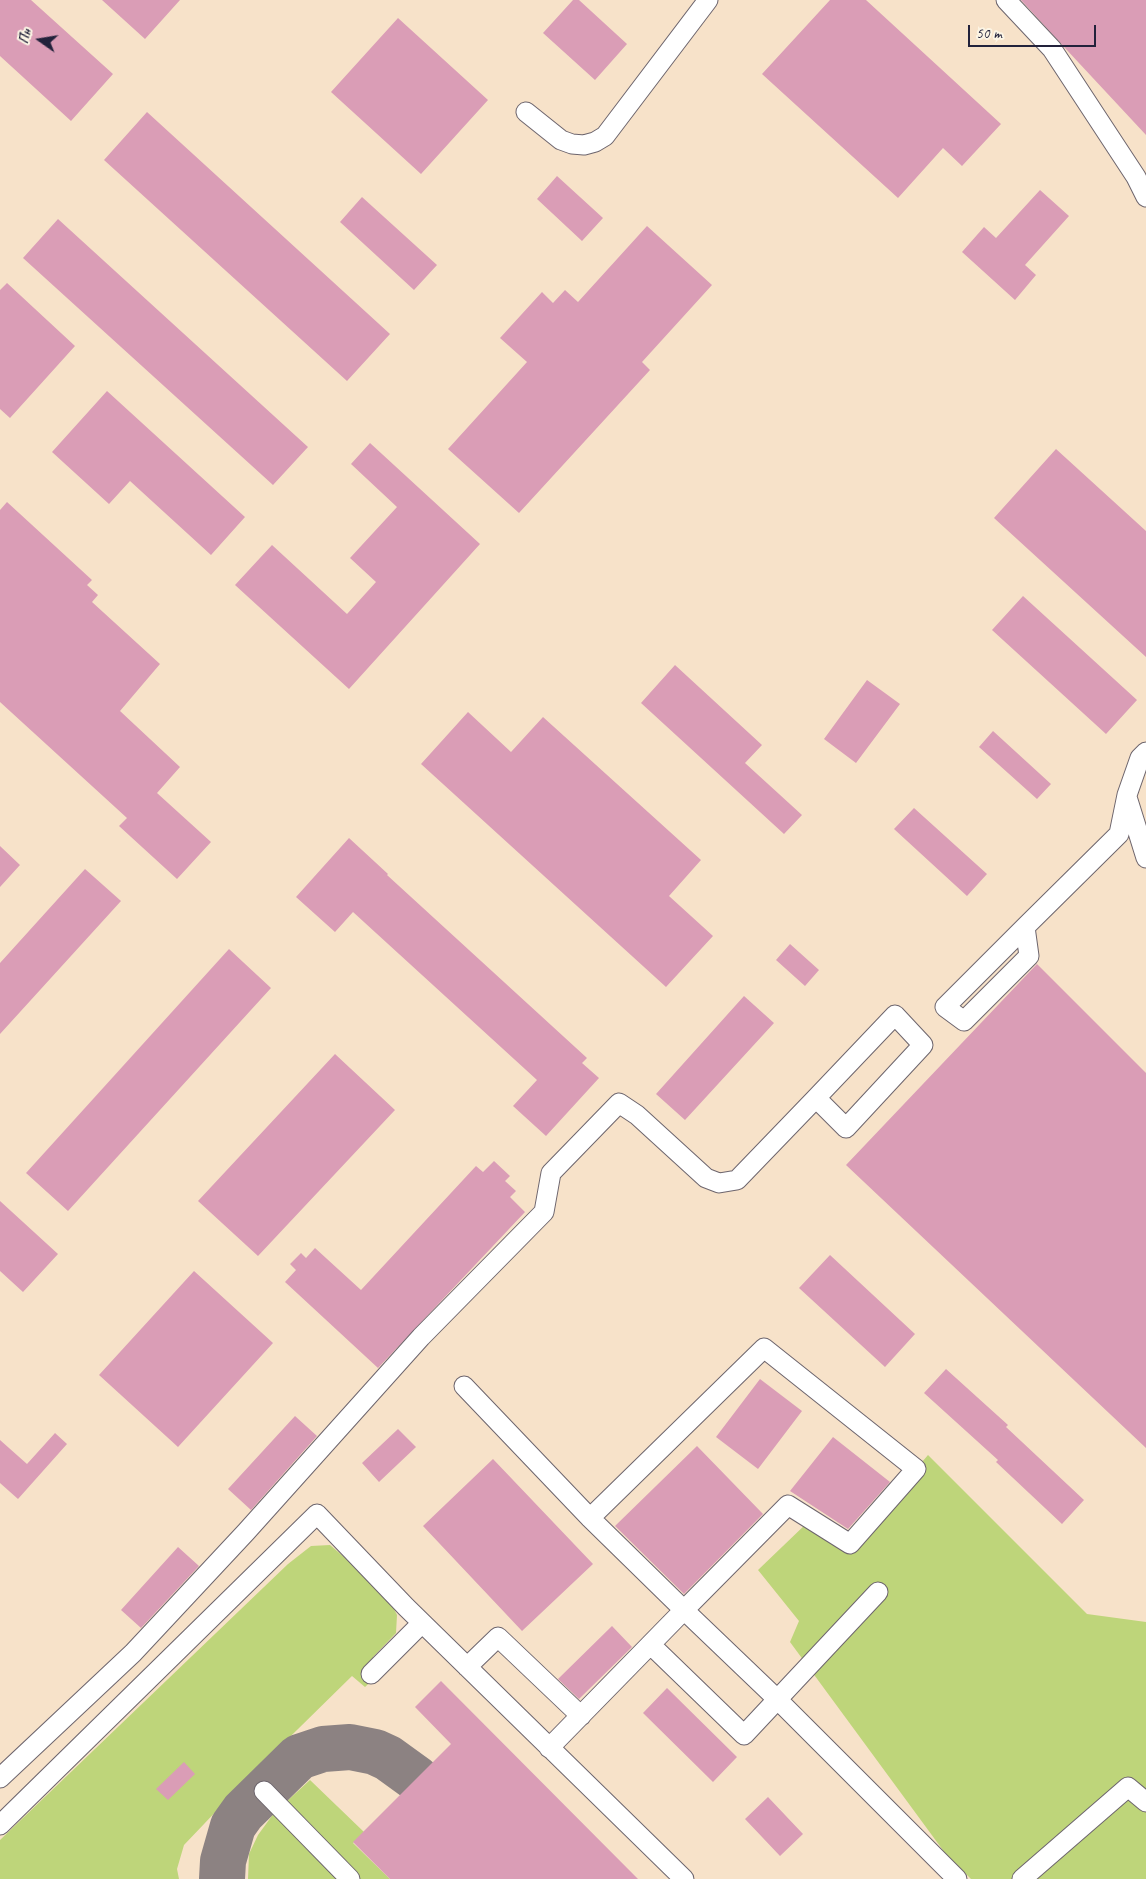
<!DOCTYPE html>
<html>
<head>
<meta charset="utf-8">
<style>
  body { margin:0 }
  #map { position:relative; width:1146px; height:1879px; overflow:hidden; background:#f7e2c9; font-family:Caveat,sans-serif }
  canvas { display:block }
  .north { position:absolute; left:15px; top:15px; width:50px; height:50px; -webkit-text-stroke:4px #fcf5e5; paint-order:stroke; rotate:283deg; font-size:14px; font-weight:700; line-height:20px; text-align:center; color:#22223b }
  .north::after { content:''; display:block; margin:auto; width:18px; height:22px; background:#22223b; clip-path:polygon(50% 0,100% 100%,50% 72%,0 100%) }
  .scale { position:absolute; left:968px; top:25px; width:128px; height:22px; box-sizing:border-box; border:2px solid #22223b; border-top:0; padding-left:6px; font-size:15px; line-height:18px; white-space:nowrap; color:#22223b; -webkit-text-stroke:4px #fcf5e5; paint-order:stroke }
</style>
</head>
<body>
<div id="map">
<canvas width="1146" height="1879"></canvas>
<div class="north">Пн</div>
<div class="scale">50 m</div>
</div>
<script>
const c = document.querySelector('canvas').getContext('2d');
c.lineJoin = 'round';
function paint(path, color) { c.fillStyle = color; c.fill(path, 'evenodd'); }
const shape = rows => new Path2D(rows.map(r => 'M' + r).join(''));
function strokePath(path, color, width, dash) { c.strokeStyle = color; c.lineWidth = width; c.lineCap = dash ? 'butt' : 'round'; c.setLineDash(dash || []); c.stroke(path); }
paint(shape([
  [928,1455,1087,1614,1146,1622,1146,1879,971,1879,945,1853,790,1642,799,1621,758,1570,808,1522,848,1549],
  [330,1545,386,1593,397,1615,396,1633,373,1657,380,1673,365,1687,352,1676,244,1782,184,1845,177,1869,179,1879,0,1879,0,1840,288,1564,311,1546],
  [310,1780,364,1832,353,1843,390,1879,248,1879,249,1854,258,1835,274,1813]
]), '#bed57a');
strokePath(shape([
  [222,1879,223,1861,233,1826,243,1812,299,1757,323,1749,350,1747,375,1752,388,1758,417,1779]
]), '#8c8282', 46);
paint(shape([
  [0,0,31,0,113,74,71,121,0,56],
  [102,0,180,0,145,39],
  [573,0,579,0,627,44,595,80,543,33],
  [830,0,866,0,1001,124,962,166,943,148,898,198,762,74],
  [1021,0,1146,0,1146,135,1065,48],
  [398,18,488,100,421,174,331,92],
  [147,112,390,334,347,381,104,160],
  [557,176,603,218,582,241,537,199],
  [1040,190,1069,216,1025,265,1036,275,1015,300,962,252,984,227,996,238],
  [362,197,437,265,414,290,340,222],
  [58,219,308,447,273,485,23,258],
  [647,226,712,285,642,362,650,370,519,513,448,449,527,362,500,338,542,292,553,303,565,290,578,302],
  [7,283,75,346,10,418,0,409,0,290],
  [107,391,245,517,211,555,130,481,109,504,52,452],
  [370,443,480,544,349,689,235,585,272,545,347,614,376,582,350,558,397,507,351,464],
  [1056,449,1146,531,1146,657,994,518],
  [7,502,92,580,87,585,98,595,92,602,160,664,120,711,180,767,157,793,211,842,177,879,119,826,127,818,0,702,0,510],
  [1023,596,1137,700,1106,734,992,630],
  [675,665,762,745,745,763,802,815,784,834,641,703],
  [867,680,900,704,856,763,824,739],
  [468,712,511,752,543,717,701,860,669,896,713,936,666,987,421,764],
  [993,731,1051,784,1037,799,979,747],
  [914,808,987,874,967,896,894,829],
  [349,838,388,874,387,875,587,1058,582,1063,599,1078,546,1136,513,1106,537,1080,353,912,335,932,296,897],
  [0,846,20,865,0,887],
  [85,869,121,901,0,1034,0,963],
  [790,944,819,970,805,986,776,960],
  [229,949,271,988,68,1211,26,1173],
  [1037,964,1146,1073,1146,1448,846,1165],
  [744,996,774,1023,685,1120,656,1094],
  [335,1054,395,1110,258,1256,198,1201],
  [494,1161,510,1176,505,1181,516,1191,510,1197,525,1212,378,1368,285,1282,296,1270,290,1264,301,1253,306,1258,315,1248,361,1290,476,1166,483,1172],
  [0,1201,58,1254,23,1292,0,1271],
  [830,1255,915,1334,885,1367,799,1288],
  [194,1271,273,1343,178,1447,99,1375],
  [946,1369,1008,1425,1006,1427,1084,1500,1062,1524,996,1462,998,1460,924,1393],
  [760,1379,802,1411,758,1469,716,1437],
  [295,1416,317,1436,251,1510,228,1489],
  [398,1429,416,1447,379,1482,362,1463],
  [55,1433,67,1444,18,1499,0,1483,0,1440,27,1464],
  [833,1437,890,1482,848,1529,790,1491],
  [697,1446,763,1514,684,1594,615,1526],
  [493,1459,593,1564,522,1631,423,1526],
  [178,1547,199,1566,141,1628,121,1610],
  [612,1626,632,1647,579,1699,558,1679],
  [441,1681,638,1879,390,1879,353,1842,451,1744,415,1707],
  [667,1688,737,1757,713,1782,643,1713],
  [184,1762,195,1774,168,1800,156,1789],
  [768,1797,803,1834,780,1856,745,1819]
]), '#da9db6');
const minor = shape([
  [1006,0,1052,49,1136,177,1146,197],
  [526,112,561,140,572,144,584,145,595,142,605,136,708,0],
  [1127,797,1146,858],
  [1025,927,1029,956,964,1021,945,1007,1025,927,1119,834,1127,795,1140,758,1146,752],
  [464,1386,590,1518,684,1610,549,1748],
  [590,1518,764,1348,916,1469,850,1544,788,1505,684,1610,777,1699,957,1879],
  [651,1645,744,1735,878,1592],
  [467,1667,498,1637,581,1716],
  [371,1674,422,1623],
  [0,1778,133,1653,246,1532,421,1337,544,1212,551,1173,619,1103,637,1115,706,1178,719,1183,737,1180,816,1098,895,1015,923,1045,846,1128,816,1098],
  [264,1791,350,1879],
  [0,1825,317,1514,406,1607,684,1879],
  [1022,1879,1128,1787,1146,1802]
]);
strokePath(minor, '#6d656d', 21);
strokePath(minor, '#fff', 19);
</script>
</body>
</html>
